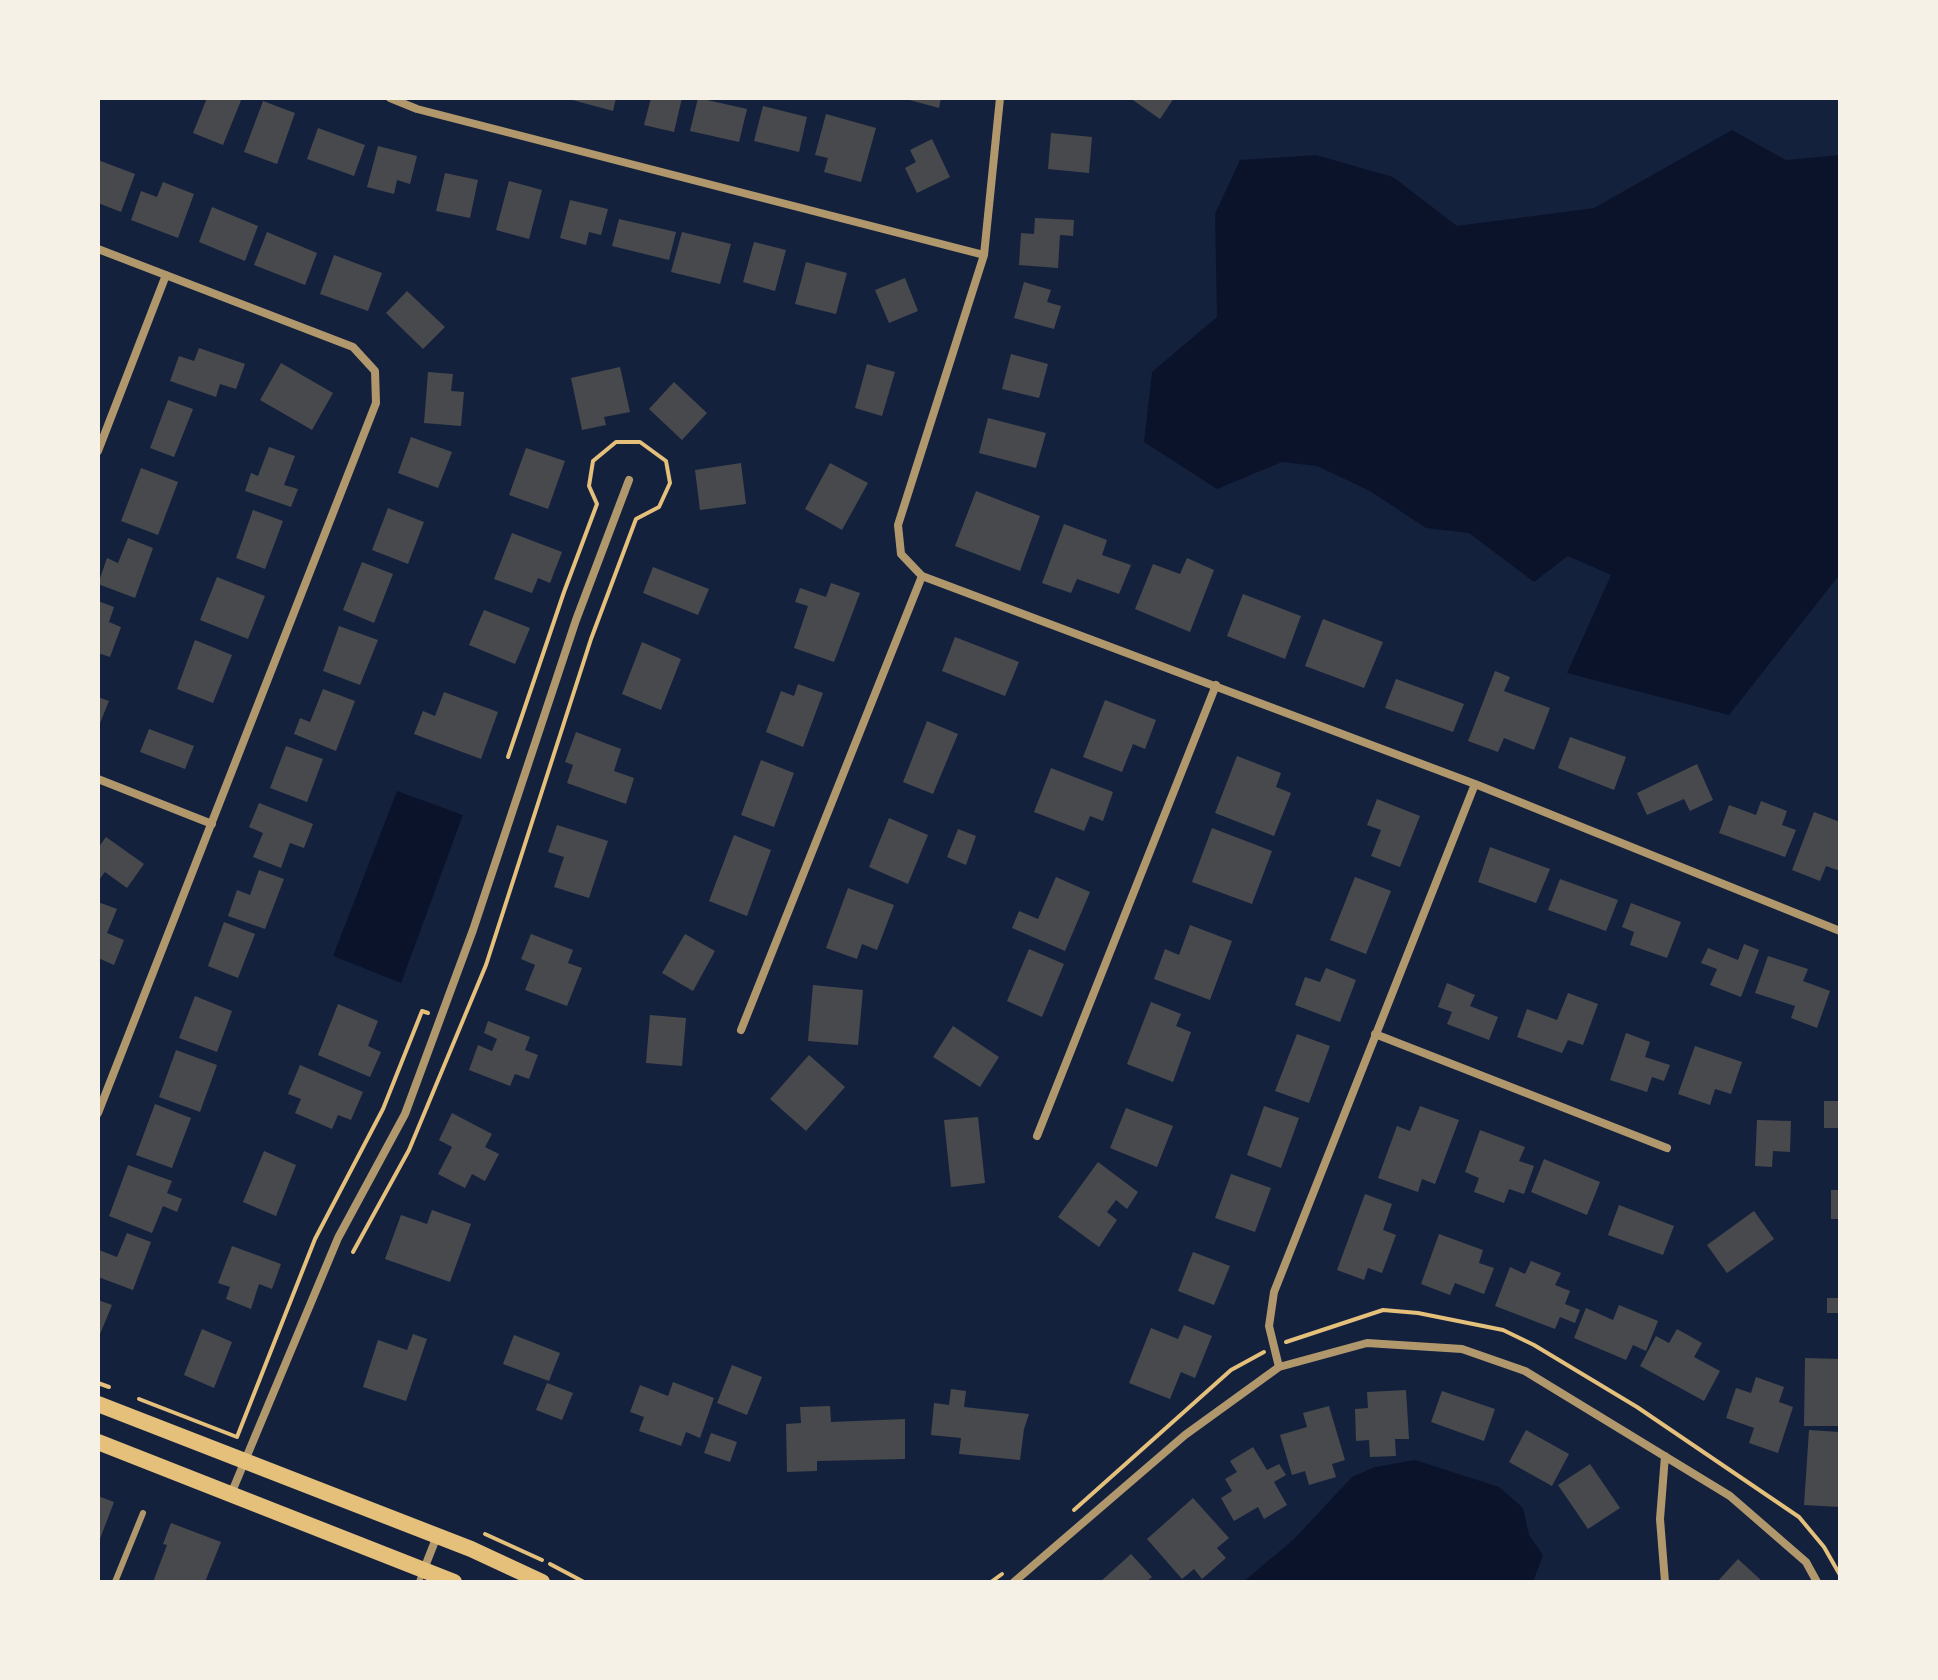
<!DOCTYPE html>
<html>
<head>
<meta charset="utf-8">
<style>
  body { margin:0 }
  #map { position:relative; width:1938px; height:1680px; overflow:hidden; background:#14213d; font-family:Helvetica,sans-serif }
  canvas { display:block }
  .frame { position:absolute; inset:0; border:100px solid #f6f1e7; pointer-events:none }
</style>
</head>
<body>
<div id="map">
<canvas width="1938" height="1680"></canvas>
<div class="frame"></div>
</div>
<script>
const c = document.querySelector('canvas').getContext('2d');
c.lineJoin = 'round';
function paint(path, color) { c.fillStyle = color; c.fill(path, 'evenodd'); }
const shape = rows => new Path2D(rows.map(r => 'M' + r).join(''));
function strokePath(path, color, width, dash) { c.strokeStyle = color; c.lineWidth = width; c.lineCap = dash ? 'butt' : 'round'; c.setLineDash(dash || []); c.stroke(path); }
paint(shape([
  [1732,130,1786,160,1840,155,1840,574,1729,715,1567,673,1611,575,1568,556,1534,582,1469,533,1426,528,1370,491,1317,466,1282,462,1217,489,1144,442,1152,372,1217,317,1215,214,1240,160,1316,155,1393,177,1457,226,1594,208],
  [397,791,463,815,401,983,333,956],
  [1415,1460,1499,1487,1523,1508,1529,1535,1543,1555,1533,1582,1243,1582,1294,1539,1352,1477,1375,1467]
]), '#0b132b');
paint(shape([
  [207,98,242,98,223,145,193,133],
  [565,98,616,98,613,111],
  [651,98,682,98,674,132,644,125],
  [698,98,747,109,739,142,690,131],
  [902,98,941,98,939,108],
  [1130,98,1174,98,1160,119],
  [263,101,295,113,277,164,244,152],
  [763,106,807,117,799,152,754,141],
  [826,114,876,128,861,182,824,172,828,158,815,155],
  [318,128,365,145,354,176,307,159],
  [1051,133,1092,137,1089,173,1048,169],
  [932,139,950,177,917,193,905,168,916,162,910,150],
  [378,146,417,156,410,184,397,180,394,194,367,187],
  [98,160,135,174,121,212,98,203],
  [445,173,478,180,470,218,436,211],
  [509,181,542,190,529,239,496,230],
  [163,182,194,194,178,238,131,220,141,191,157,197],
  [570,200,608,209,601,235,589,232,586,245,560,238],
  [212,207,258,226,245,261,199,242],
  [1035,218,1074,220,1073,236,1060,235,1058,268,1019,265,1021,233,1034,234],
  [619,219,676,232,669,260,612,246],
  [267,232,317,253,305,285,254,265],
  [682,232,731,244,720,284,671,272],
  [754,242,786,250,775,291,743,282],
  [334,255,382,273,368,311,320,294],
  [806,262,847,273,836,314,795,304],
  [905,278,918,311,889,323,875,290],
  [1024,282,1051,290,1047,302,1061,306,1054,329,1014,318],
  [407,291,445,327,423,349,386,313],
  [199,348,245,364,236,389,220,384,216,397,170,381,179,356,194,361],
  [1011,354,1048,364,1039,398,1002,389],
  [281,363,333,393,312,430,260,400],
  [867,364,895,372,882,416,855,408],
  [620,367,630,412,604,417,606,425,582,430,571,378],
  [428,372,453,374,451,391,464,392,461,426,424,423],
  [674,382,707,413,682,440,649,409],
  [168,400,193,409,174,457,150,448],
  [988,418,1046,433,1036,468,979,453],
  [411,437,452,452,438,488,398,473],
  [269,447,295,456,284,485,298,489,291,507,245,491,251,473,258,476],
  [526,448,565,461,548,509,509,495],
  [741,463,746,504,700,510,695,470],
  [830,463,868,483,842,530,805,509],
  [141,468,178,482,158,535,121,521],
  [976,491,1040,516,1020,571,955,546],
  [388,508,424,522,408,564,372,550],
  [253,510,283,521,265,569,236,558],
  [1064,524,1107,540,1102,555,1131,565,1119,594,1077,579,1071,593,1042,583],
  [512,533,562,552,550,583,538,578,532,593,494,579],
  [128,538,153,548,135,598,98,584,107,558,118,563],
  [1187,558,1214,570,1190,632,1135,609,1153,564,1180,574],
  [362,562,393,574,374,623,343,610],
  [653,567,709,589,698,615,643,593],
  [217,577,265,596,248,639,200,620],
  [831,583,860,593,834,662,794,648,808,606,795,602,800,588,826,597],
  [1243,594,1301,616,1285,659,1227,636],
  [98,601,114,607,109,622,121,627,110,657,98,653],
  [484,610,530,628,515,664,469,645],
  [1323,619,1383,642,1364,688,1305,666],
  [339,626,378,640,360,685,323,671],
  [955,637,1019,662,1005,696,942,671],
  [195,640,232,655,213,703,177,689],
  [642,642,681,659,661,710,622,694],
  [1495,671,1510,677,1504,691,1550,708,1534,750,1504,738,1498,752,1468,741],
  [1396,679,1464,704,1453,732,1385,708],
  [798,684,823,693,803,747,766,732,781,691,794,696],
  [323,689,355,701,336,751,294,734,300,718,310,722],
  [444,692,498,712,481,759,414,734,423,711,435,716],
  [98,697,109,701,98,728],
  [1105,700,1156,720,1145,749,1133,744,1122,772,1083,757],
  [927,721,958,734,933,794,903,782],
  [149,729,194,746,185,769,140,752],
  [576,732,621,749,614,771,634,778,626,804,567,783,573,765,565,762],
  [1570,737,1626,757,1614,790,1558,768],
  [286,746,323,759,307,802,270,788],
  [1237,756,1281,773,1276,787,1291,793,1274,836,1215,813],
  [761,760,794,773,774,827,741,815],
  [1697,764,1713,800,1690,811,1684,799,1647,815,1637,793],
  [1051,768,1113,792,1103,821,1090,816,1084,831,1034,812],
  [1377,799,1420,816,1400,867,1371,856,1381,830,1367,825],
  [1761,801,1787,811,1782,825,1796,830,1785,857,1719,833,1729,805,1756,815],
  [259,803,313,824,304,848,290,843,281,868,253,857,263,833,249,827],
  [1814,812,1840,822,1840,871,1826,866,1820,881,1792,870],
  [889,818,928,835,908,884,869,867],
  [557,825,608,841,589,898,554,887,564,857,548,852],
  [1212,828,1272,851,1252,904,1192,882],
  [958,829,976,836,966,865,947,857],
  [734,835,771,850,747,916,709,901],
  [106,837,144,864,127,888,105,872,98,881,98,848],
  [1490,847,1550,869,1536,903,1478,882],
  [259,870,284,879,265,929,228,916,237,890,250,895],
  [1056,877,1090,892,1065,951,1012,928,1019,911,1038,919],
  [1355,877,1391,891,1366,954,1330,940],
  [1560,879,1618,900,1606,931,1548,910],
  [848,888,894,905,877,950,862,944,857,959,826,948],
  [98,902,117,909,107,933,124,940,114,965,98,958],
  [1631,903,1681,922,1667,958,1630,945,1634,932,1622,927],
  [224,922,255,934,238,978,208,966],
  [1190,925,1232,941,1210,1000,1154,979,1165,949,1179,955],
  [531,934,573,950,568,963,582,968,567,1006,525,990,535,965,521,959],
  [685,934,715,951,693,991,662,973],
  [1744,944,1759,950,1741,997,1710,985,1717,969,1701,963,1708,948,1738,960],
  [1029,949,1064,964,1042,1017,1007,1001],
  [1768,956,1808,969,1803,981,1830,991,1817,1028,1791,1018,1795,1006,1755,993],
  [1326,968,1356,980,1340,1022,1295,1005,1305,977,1320,982],
  [1447,983,1475,995,1470,1006,1498,1017,1489,1040,1447,1024,1452,1012,1438,1007],
  [813,985,863,990,858,1045,808,1041],
  [1568,993,1598,1004,1583,1045,1568,1040,1562,1053,1517,1037,1527,1009,1557,1020],
  [195,996,232,1011,217,1052,179,1038],
  [1151,1002,1181,1014,1176,1026,1191,1032,1173,1082,1127,1064],
  [338,1004,378,1021,368,1046,381,1052,370,1077,318,1055],
  [650,1015,686,1018,682,1066,646,1063],
  [488,1021,530,1037,525,1050,538,1055,529,1079,515,1074,510,1086,469,1070,478,1045,492,1051,497,1039,484,1033],
  [953,1026,999,1057,980,1087,933,1057],
  [1626,1033,1650,1042,1645,1057,1670,1065,1664,1081,1652,1077,1647,1092,1610,1080],
  [1297,1034,1330,1046,1309,1103,1275,1091],
  [1695,1046,1742,1062,1731,1094,1715,1089,1710,1105,1678,1094],
  [176,1050,217,1065,200,1112,159,1097],
  [809,1055,845,1087,806,1131,770,1099],
  [300,1065,363,1092,351,1120,338,1115,332,1129,295,1113,301,1099,288,1094],
  [1824,1101,1840,1101,1840,1128,1824,1128],
  [155,1104,191,1118,172,1168,136,1155],
  [1264,1106,1299,1118,1281,1168,1247,1155],
  [1420,1106,1459,1120,1435,1184,1422,1179,1418,1192,1378,1178,1397,1126,1410,1131],
  [1126,1108,1173,1126,1157,1167,1110,1148],
  [452,1113,492,1134,485,1147,499,1154,485,1181,472,1174,465,1188,438,1174,452,1147,439,1140],
  [978,1117,985,1183,951,1187,944,1120],
  [1757,1120,1791,1121,1790,1152,1773,1151,1772,1167,1755,1166],
  [1480,1130,1525,1147,1519,1161,1534,1166,1524,1194,1509,1189,1504,1203,1474,1192,1479,1178,1465,1172],
  [264,1151,296,1165,276,1216,243,1202],
  [1544,1159,1600,1182,1587,1215,1531,1192],
  [1098,1162,1138,1192,1127,1209,1116,1200,1107,1212,1117,1220,1099,1247,1058,1217],
  [128,1165,172,1181,167,1193,182,1199,177,1212,163,1206,152,1233,109,1216],
  [1231,1174,1271,1188,1255,1232,1215,1218],
  [1831,1190,1840,1190,1840,1219,1831,1219],
  [1365,1194,1392,1204,1383,1230,1396,1235,1382,1273,1368,1268,1364,1280,1337,1270],
  [1619,1205,1674,1226,1663,1255,1608,1235],
  [432,1210,471,1224,450,1282,385,1259,401,1215,427,1224],
  [1754,1211,1774,1239,1727,1273,1707,1245],
  [127,1233,151,1242,133,1290,98,1277,99,1250,117,1257],
  [1439,1234,1483,1250,1479,1263,1494,1268,1484,1294,1455,1283,1450,1295,1421,1284],
  [232,1246,281,1264,272,1289,259,1284,251,1309,226,1299,230,1287,218,1283],
  [1193,1252,1230,1266,1214,1305,1178,1291],
  [1531,1261,1561,1273,1555,1285,1570,1291,1565,1304,1580,1310,1575,1323,1560,1317,1555,1329,1495,1306,1510,1267,1525,1274],
  [1827,1298,1840,1298,1840,1313,1827,1313],
  [98,1300,112,1305,98,1339],
  [1619,1305,1658,1321,1646,1351,1633,1345,1626,1360,1574,1338,1586,1308,1613,1320],
  [1184,1325,1212,1336,1195,1378,1181,1372,1170,1399,1129,1383,1151,1328,1178,1339],
  [202,1329,232,1342,214,1388,184,1375],
  [1677,1329,1702,1343,1694,1357,1720,1371,1704,1401,1640,1366,1656,1336,1669,1343],
  [413,1334,427,1339,406,1401,363,1387,378,1340,407,1350],
  [514,1335,560,1353,549,1381,503,1364],
  [1805,1358,1840,1359,1840,1426,1804,1426],
  [732,1365,762,1377,747,1415,717,1403],
  [1756,1377,1784,1387,1779,1402,1793,1407,1778,1453,1749,1443,1754,1428,1726,1418,1736,1388,1751,1393],
  [673,1382,714,1398,700,1438,686,1432,681,1446,639,1431,644,1417,630,1412,640,1385,668,1396],
  [547,1383,573,1393,562,1420,536,1410],
  [951,1389,966,1391,964,1407,1029,1414,1024,1429,1020,1460,959,1454,961,1438,931,1435,934,1403,949,1405],
  [1406,1390,1409,1439,1395,1439,1396,1456,1370,1457,1369,1440,1356,1441,1355,1409,1368,1408,1367,1392],
  [1442,1391,1495,1409,1484,1441,1431,1422],
  [830,1406,831,1422,905,1419,905,1459,817,1461,817,1471,787,1472,786,1424,801,1423,800,1407],
  [1329,1406,1345,1460,1332,1464,1336,1477,1309,1485,1305,1471,1292,1475,1280,1435,1307,1427,1303,1413],
  [1526,1430,1569,1454,1552,1486,1509,1462],
  [1809,1430,1840,1432,1840,1507,1804,1505],
  [711,1433,737,1442,730,1462,704,1453],
  [1253,1447,1267,1470,1279,1464,1286,1475,1274,1482,1287,1505,1264,1519,1258,1507,1234,1521,1221,1498,1232,1491,1225,1479,1237,1472,1230,1461],
  [1590,1464,1620,1508,1588,1529,1558,1485],
  [98,1496,114,1502,98,1544],
  [1193,1498,1229,1538,1217,1548,1226,1558,1202,1579,1194,1569,1182,1579,1147,1539],
  [171,1523,221,1542,205,1582,153,1582,167,1545,163,1544],
  [1131,1554,1152,1577,1146,1582,1100,1582],
  [1738,1559,1763,1582,1717,1582]
]), '#48494c');
strokePath(shape([
  [353,1252,409,1150,486,965,591,639,636,519,659,507,670,483,666,461,640,442,616,442,593,461,589,486,597,504,564,592,508,757],
  [1286,1342,1383,1310,1418,1313,1503,1330,1534,1345,1637,1407,1799,1517,1824,1547,1840,1575],
  [98,1383,109,1387],
  [139,1399,237,1437,315,1239,383,1109,422,1011,428,1013],
  [1074,1510,1231,1370,1264,1352],
  [485,1534,542,1560],
  [550,1564,584,1582],
  [991,1582,1002,1574]
]), '#e5c07b', 4);
strokePath(shape([
  [115,1582,143,1513],
  [419,1582,423,1570]
]), '#b1986c', 6);
strokePath(shape([
  [390,98,417,109,984,255],
  [1000,98,984,255,898,525,901,554,922,576,1475,784,1840,931],
  [98,249,353,347,375,371,376,403,98,1113],
  [98,451,166,275],
  [98,779,212,824],
  [741,1030,922,576],
  [1375,1034,1667,1148],
  [1037,1136,1216,685],
  [1279,1367,1269,1326,1274,1292,1475,784],
  [1665,1456,1660,1519,1665,1582],
  [231,1494,338,1238,405,1114,473,930,576,620,629,480],
  [424,1569,437,1536],
  [1014,1582,1185,1435,1279,1367,1367,1343,1462,1349,1525,1371,1730,1496,1806,1562,1817,1582]
]), '#b1986c', 8);
strokePath(shape([
  [98,1404,471,1549,542,1582],
  [98,1442,454,1582]
]), '#e5c07b', 16);
</script>
</body>
</html>
